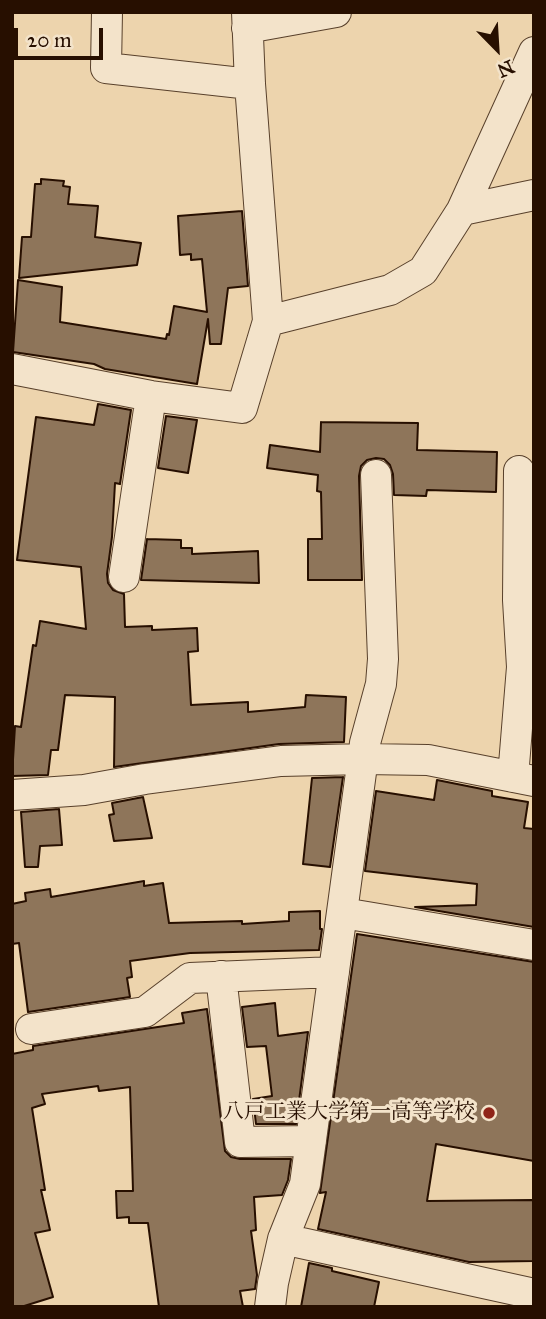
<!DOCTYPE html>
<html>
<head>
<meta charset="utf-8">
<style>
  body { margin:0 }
  #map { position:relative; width:546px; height:1319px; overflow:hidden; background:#edd4ad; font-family:"IM FELL Great Primer",serif }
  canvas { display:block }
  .frame { position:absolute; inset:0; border:14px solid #270f00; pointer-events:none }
  .north { position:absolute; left:462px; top:14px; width:70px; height:70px; -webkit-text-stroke:5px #f3e3ca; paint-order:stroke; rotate:156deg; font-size:19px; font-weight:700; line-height:28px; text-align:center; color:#270f00 }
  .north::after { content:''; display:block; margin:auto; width:24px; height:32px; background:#270f00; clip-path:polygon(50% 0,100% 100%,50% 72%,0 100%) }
  .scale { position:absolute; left:14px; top:28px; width:89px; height:32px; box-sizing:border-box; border:4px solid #270f00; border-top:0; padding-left:9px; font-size:21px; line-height:24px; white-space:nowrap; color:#270f00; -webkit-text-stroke:5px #f3e3ca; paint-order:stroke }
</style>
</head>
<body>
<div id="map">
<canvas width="546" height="1319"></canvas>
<div class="frame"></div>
<div class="north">N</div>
<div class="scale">20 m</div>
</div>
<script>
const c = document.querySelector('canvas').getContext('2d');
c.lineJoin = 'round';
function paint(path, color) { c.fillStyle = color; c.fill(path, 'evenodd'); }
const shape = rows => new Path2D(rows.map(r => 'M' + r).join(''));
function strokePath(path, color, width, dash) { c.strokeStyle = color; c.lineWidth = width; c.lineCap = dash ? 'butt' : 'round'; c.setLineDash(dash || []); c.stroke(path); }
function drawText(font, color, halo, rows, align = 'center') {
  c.font = font + ' "IM FELL Great Primer","Noto Serif JP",serif'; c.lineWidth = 6; c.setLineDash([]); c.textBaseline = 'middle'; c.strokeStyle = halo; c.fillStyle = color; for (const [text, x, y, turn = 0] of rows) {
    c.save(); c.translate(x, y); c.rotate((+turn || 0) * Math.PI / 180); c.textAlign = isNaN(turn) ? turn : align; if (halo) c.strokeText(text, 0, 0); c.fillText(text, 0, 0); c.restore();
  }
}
const building = shape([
  [41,179,64,181,63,186,70,187,68,204,98,206,95,237,141,243,137,265,19,278,22,237,31,237,35,184,41,184,41,179],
  [242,211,248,286,228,288,221,344,210,344,208,319,197,384,105,369,94,364,13,352,18,280,62,287,60,322,166,339,167,334,169,335,174,306,207,312,202,259,191,260,191,254,180,255,178,216,242,211],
  [98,404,131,410,120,484,115,483,112,537,107,574,108,583,113,590,124,594,125,627,152,626,152,630,197,628,198,651,188,652,191,705,248,702,248,712,305,707,306,695,346,697,344,742,279,744,114,767,115,697,65,695,58,750,51,750,48,775,12,776,15,726,21,727,33,645,36,646,40,621,86,629,81,567,17,560,36,417,94,425,98,404],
  [166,416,197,420,188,473,158,468,166,416],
  [321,422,418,423,417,450,497,452,496,492,427,490,426,496,394,495,393,474,390,465,384,459,376,458,367,460,361,466,359,476,362,580,308,580,308,539,322,539,321,492,317,491,318,475,267,468,270,445,320,452,321,422],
  [147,539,181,540,181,548,192,548,192,554,258,551,259,583,141,580,147,539],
  [343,777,330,867,303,864,312,778,343,777],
  [437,780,492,791,492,796,528,802,524,828,534,829,534,927,415,907,476,905,477,884,365,871,376,791,434,800,437,780],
  [143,797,152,838,114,841,109,815,114,814,112,803,143,797],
  [59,809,62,845,40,846,38,867,25,867,21,812,59,809],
  [144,881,144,886,163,883,169,923,242,921,242,924,289,921,289,912,320,911,320,929,322,929,319,950,190,953,130,961,132,977,127,978,130,997,28,1012,19,943,12,944,12,904,26,901,25,893,50,889,51,897,144,881],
  [357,934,534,962,534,1161,436,1144,427,1201,534,1200,534,1261,469,1262,318,1229,326,1192,320,1193,357,934],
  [275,1003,278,1036,308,1032,296,1124,256,1124,253,1099,272,1096,266,1046,247,1047,242,1007,275,1003],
  [207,1009,225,1151,231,1157,240,1159,291,1159,288,1180,282,1195,254,1197,256,1230,251,1231,257,1275,255,1289,240,1291,243,1307,159,1307,148,1223,129,1223,129,1217,117,1218,116,1191,133,1191,130,1087,99,1091,98,1086,42,1094,45,1104,32,1108,45,1190,41,1190,50,1230,35,1233,53,1297,21,1307,12,1307,12,1054,33,1050,33,1046,184,1023,182,1013,207,1009],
  [309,1263,332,1268,332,1271,379,1282,374,1307,301,1307,309,1263]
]);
paint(building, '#8e755a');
strokePath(building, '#270f00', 2);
const minor = shape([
  [107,12,106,68,250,84],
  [247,12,250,84,268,321],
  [247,28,336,12],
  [462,210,534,195],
  [12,369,151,396,242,408,268,321,390,290,423,271,462,210,534,52],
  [124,577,151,396],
  [513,777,522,667,518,600,519,471],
  [12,795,84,790,145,779,281,761,364,759,428,760,534,781],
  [343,913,534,945],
  [221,976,240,1142,311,1141],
  [31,1029,145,1012,190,978,334,972],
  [283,1239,534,1294],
  [270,1307,273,1283,283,1239,305,1184,365,743,381,684,383,659,376,475]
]);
strokePath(minor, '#58402b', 32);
strokePath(minor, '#f3e3ca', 30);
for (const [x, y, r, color] of [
  [489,1113,7,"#8f2418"]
]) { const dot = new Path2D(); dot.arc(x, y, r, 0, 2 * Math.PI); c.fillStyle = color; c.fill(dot); strokePath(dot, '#f3e3ca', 2.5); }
drawText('21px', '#270f00', '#f3e3ca', [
  ["八戸工業大学第一高等学校",475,1113]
], 'right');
</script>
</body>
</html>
